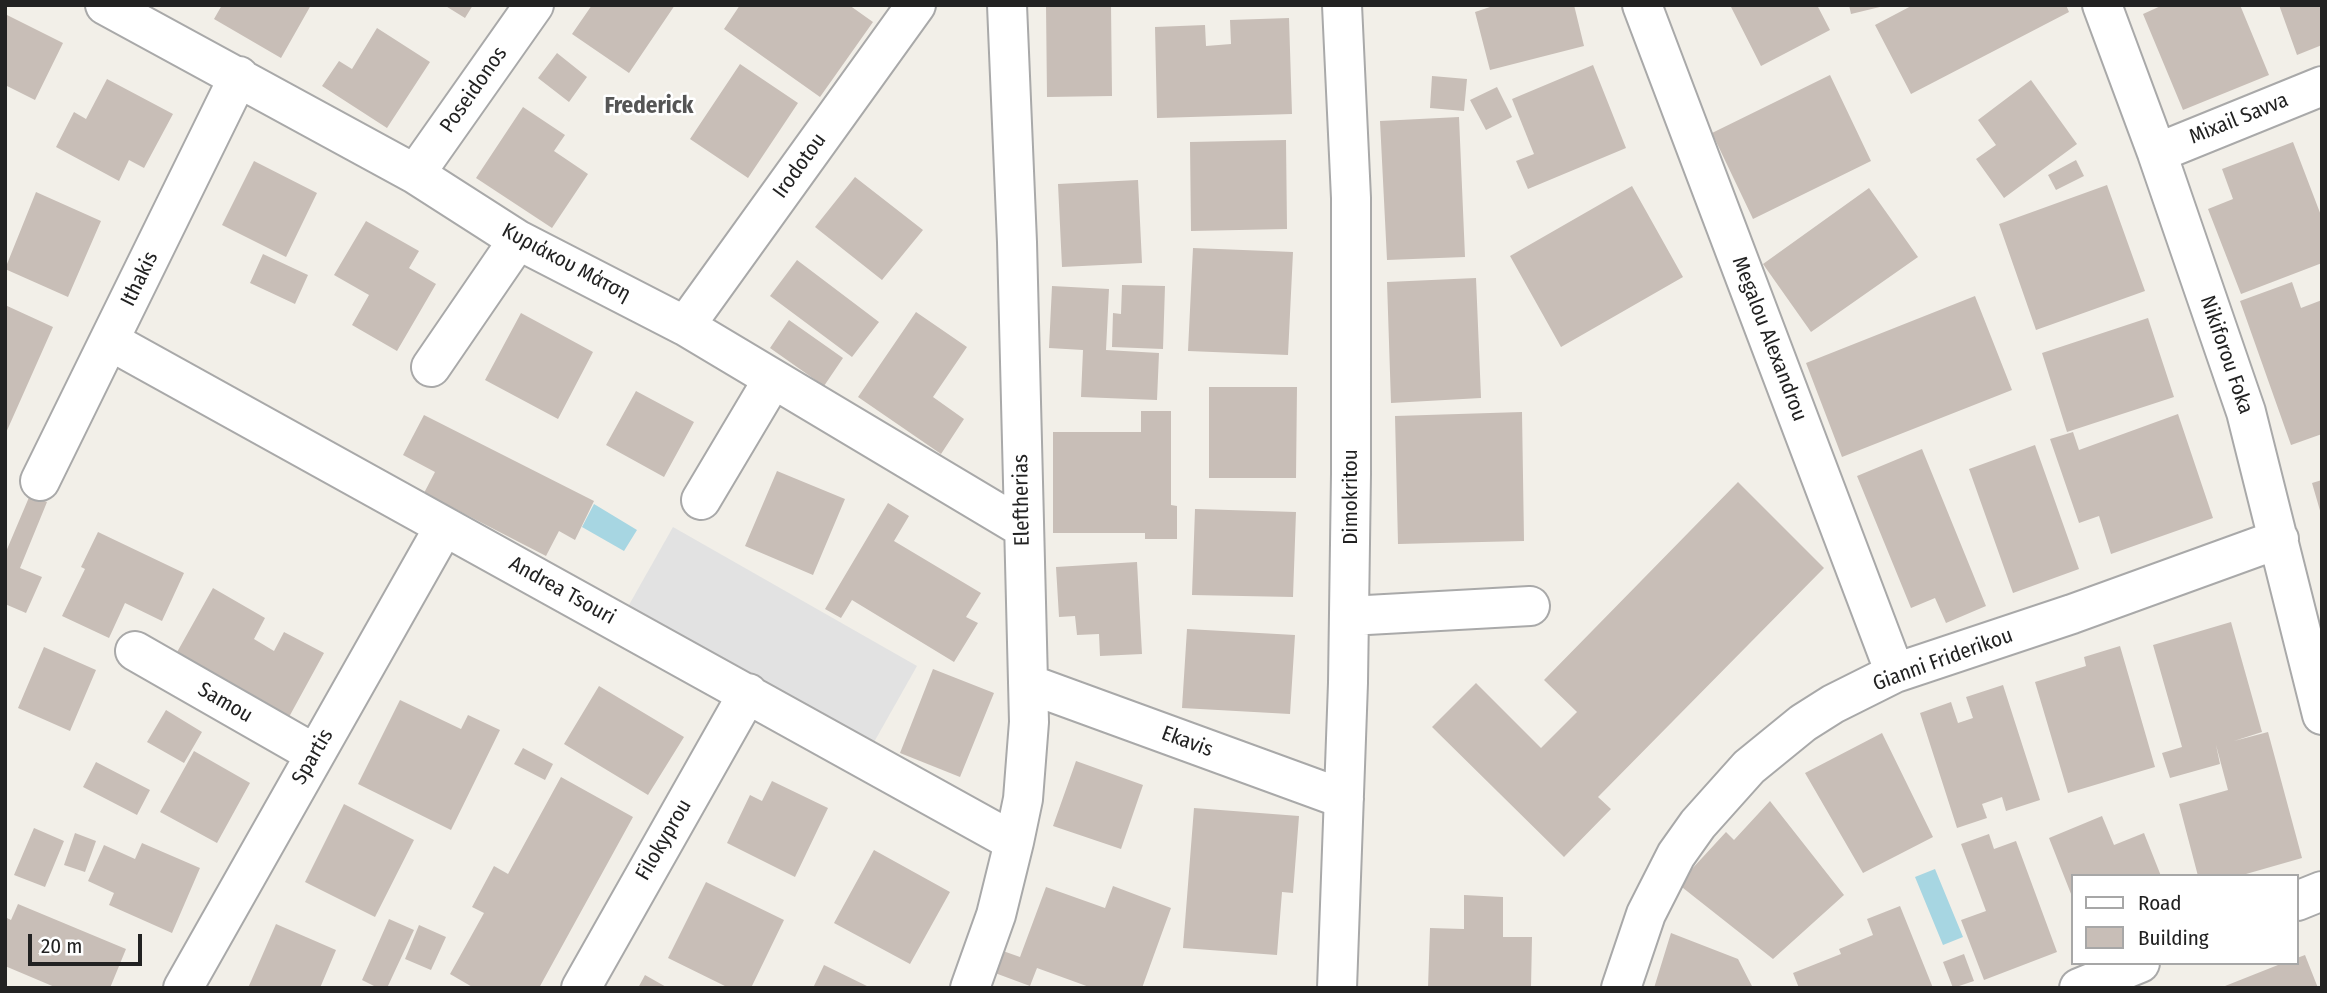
<!DOCTYPE html>
<html>
<head>
<meta charset="utf-8">
<style>
  body { margin:0 }
  #map { position:relative; width:2327px; height:993px; overflow:hidden; background:#f2efe8; font-family:"Fira Sans Condensed",sans-serif }
  canvas { display:block }
  .frame { position:absolute; inset:0; border:7px solid #222; pointer-events:none }
  .legend { position:absolute; left:2071px; top:874px; width:228px; height:91px; box-sizing:border-box; background:#fff; border:2px solid #a7a7a7; margin:0; padding:9px 12px; list-style:none; font-size:21px; color:#222 }
  .legend li { display:flex; align-items:center; gap:14px; height:35px }
  .legend b { width:35px; border:2px solid #a7a7a7 }
  .scale { position:absolute; left:28px; top:934px; width:114px; height:32px; box-sizing:border-box; border:4px solid #222; border-top:0; padding-left:9px; font-size:21px; line-height:24px; white-space:nowrap; color:#222; -webkit-text-stroke:5px #fff; paint-order:stroke }
</style>
</head>
<body>
<div id="map">
<canvas width="2327" height="993"></canvas>
<div class="frame"></div>
<ul class="legend">
<li><b style="height:9px;background:#fff"></b>Road</li>
<li><b style="height:19px;background:#c8beb7"></b>Building</li>
</ul>
<div class="scale">20 m</div>
</div>
<script>
const c = document.querySelector('canvas').getContext('2d');
c.lineJoin = 'round';
function paint(path, color) { c.fillStyle = color; c.fill(path, 'evenodd'); }
const shape = rows => new Path2D(rows.map(r => 'M' + r).join(''));
function strokePath(path, color, width, dash) { c.strokeStyle = color; c.lineWidth = width; c.lineCap = dash ? 'butt' : 'round'; c.setLineDash(dash || []); c.stroke(path); }
function drawText(font, color, halo, rows, align = 'center') {
  c.font = font + ' "Fira Sans Condensed",sans-serif'; c.lineWidth = 5; c.setLineDash([]); c.textBaseline = 'middle'; c.strokeStyle = halo; c.fillStyle = color; for (const [text, x, y, turn = 0] of rows) {
    c.save(); c.translate(x, y); c.rotate((+turn || 0) * Math.PI / 180); c.textAlign = isNaN(turn) ? turn : align; if (halo) c.strokeText(text, 0, 0); c.fillText(text, 0, 0); c.restore();
  }
}
paint(shape([
  [673,527,917,666,869,751,625,612]
]), '#e2e2e2');
paint(shape([
  [594,504,637,530,624,551,582,527],
  [1935,869,1963,937,1943,945,1915,877]
]), '#a7d6e2');
paint(shape([
  [222,5,311,5,281,58,214,19],
  [444,5,473,5,465,18],
  [592,5,675,5,629,73,572,34],
  [740,5,849,5,873,22,820,97,724,29],
  [1046,5,1111,5,1112,96,1047,97],
  [1496,5,1574,5,1584,46,1490,70,1475,12],
  [1730,5,1817,5,1830,30,1761,66],
  [1849,5,1884,5,1884,6,1851,14],
  [1913,5,2066,5,2069,12,1911,94,1875,25],
  [2163,5,2240,5,2269,75,2183,110,2143,14],
  [2279,5,2322,5,2322,45,2297,55],
  [5,14,63,43,35,100,5,85],
  [1289,18,1292,114,1157,118,1155,27,1205,25,1206,46,1231,44,1230,20],
  [377,28,430,62,387,128,322,86,339,61,352,69],
  [557,53,587,77,569,102,538,78],
  [740,64,798,103,748,178,690,139],
  [1593,65,1626,148,1528,189,1516,161,1534,154,1512,99],
  [1830,75,1871,161,1753,219,1712,133],
  [1432,76,1467,79,1464,111,1430,108],
  [107,79,173,114,144,168,129,160,119,181,56,147,74,112,86,119],
  [2031,80,2077,144,2004,198,1976,159,1996,145,1978,120],
  [1497,87,1512,117,1486,130,1470,100],
  [523,107,565,135,554,151,588,174,552,228,476,178],
  [1459,117,1465,257,1387,260,1380,121],
  [1286,140,1287,229,1191,231,1190,142],
  [2293,142,2322,218,2322,263,2241,294,2208,209,2233,199,2222,169],
  [2076,160,2084,176,2056,190,2048,175],
  [254,161,317,193,286,257,222,225],
  [855,177,923,230,882,280,815,227],
  [1138,180,1142,263,1062,267,1058,184],
  [2107,185,2145,291,2036,330,1999,224],
  [1632,186,1683,277,1561,347,1510,256],
  [1869,188,1918,257,1811,332,1763,264],
  [36,192,101,221,68,297,5,269],
  [366,221,419,251,409,268,436,284,397,351,352,325,369,295,334,275],
  [1193,248,1293,252,1288,355,1188,351],
  [263,254,308,275,295,304,250,283],
  [797,260,879,322,852,357,770,296],
  [1476,278,1481,398,1391,403,1387,282],
  [2292,282,2301,308,2322,300,2322,434,2291,445,2240,301],
  [1122,285,1165,286,1163,349,1112,347,1113,313,1121,314],
  [1052,286,1109,289,1106,350,1159,353,1157,400,1081,397,1083,350,1049,348],
  [1975,296,2012,390,1842,457,1806,363],
  [5,305,53,327,5,435],
  [916,312,967,347,933,397,964,419,941,454,858,397],
  [521,313,593,352,558,419,485,380],
  [2148,318,2174,397,2067,432,2042,353],
  [789,320,843,358,824,386,770,348],
  [1209,387,1297,387,1296,478,1209,478],
  [636,391,694,422,664,477,606,445],
  [1141,411,1171,411,1171,505,1177,506,1177,539,1145,539,1145,533,1053,533,1053,432,1141,432],
  [1522,412,1524,541,1398,544,1395,416],
  [2178,414,2213,518,2111,554,2099,516,2079,523,2050,439,2073,432,2079,450],
  [424,415,594,501,575,540,559,531,546,556,424,493,435,472,403,455],
  [2035,445,2079,569,2013,593,1969,469],
  [1922,449,1986,606,1946,623,1935,598,1911,608,1857,476],
  [777,471,845,499,813,575,745,546],
  [2322,480,2322,514,2321,514,2312,483],
  [1738,482,1824,568,1598,797,1611,809,1564,857,1432,727,1476,683,1541,748,1577,712,1544,680],
  [30,495,47,502,20,568,42,577,26,613,5,604,5,554],
  [888,503,909,516,894,541,981,593,966,617,978,623,954,662,852,600,841,618,825,609],
  [1195,509,1296,512,1293,597,1192,595],
  [98,532,184,573,162,621,125,603,109,638,62,616,85,569,81,567],
  [1137,562,1142,654,1100,656,1099,634,1077,635,1075,616,1059,617,1056,567],
  [213,588,265,618,254,639,274,651,284,632,324,653,289,717,176,654],
  [2231,622,2262,732,2234,741,2268,732,2302,858,2239,876,2198,876,2179,804,2228,790,2216,745,2220,764,2170,778,2162,753,2182,747,2153,645],
  [1187,629,1295,635,1290,714,1182,708],
  [2120,646,2155,767,2068,793,2035,682,2086,666,2084,657],
  [44,647,96,670,70,731,18,708],
  [933,669,994,693,960,777,900,753],
  [2003,685,2040,800,2006,811,2002,797,1982,804,1987,818,1957,828,1920,713,1951,702,1958,723,1973,718,1966,697],
  [599,686,684,737,648,795,564,744],
  [400,700,461,729,468,715,500,730,451,830,358,784],
  [166,710,202,732,184,763,147,742],
  [1882,733,1933,837,1863,873,1805,773],
  [523,748,553,764,545,780,514,764],
  [194,751,250,783,217,843,160,812],
  [1076,761,1143,785,1121,849,1053,826],
  [96,762,150,790,137,815,83,787],
  [561,777,633,817,539,988,474,988,450,974,484,913,472,907,494,866,508,874],
  [772,781,828,808,795,877,727,843,750,795,762,801],
  [1770,801,1844,895,1773,959,1678,884,1726,832,1734,840],
  [344,804,414,840,375,917,305,882],
  [1194,808,1299,816,1293,893,1282,892,1277,955,1183,948],
  [2102,816,2114,845,2144,833,2161,876,2073,876,2073,899,2049,838],
  [34,828,64,841,45,887,14,875],
  [75,833,96,841,85,872,64,865],
  [1989,834,1994,849,2016,841,2057,952,1984,980,1961,920,1986,911,1961,844],
  [142,843,200,868,172,933,109,905,114,893,88,881,104,845,135,859],
  [874,850,950,892,910,964,834,923],
  [706,882,784,920,751,988,729,988,668,958],
  [1113,886,1171,908,1142,988,1092,988,1037,968,1030,986,995,973,1003,951,1020,957,1046,887,1105,908],
  [1464,895,1503,897,1503,937,1532,937,1531,988,1428,988,1430,928,1464,929],
  [18,904,126,949,110,988,57,988,5,966,5,917,11,920],
  [1900,906,1933,988,1799,988,1793,973,1841,954,1839,949,1873,935,1867,919],
  [389,919,414,930,387,988,378,988,362,980],
  [276,924,336,950,320,988,248,988],
  [419,925,446,937,431,970,405,959],
  [1671,933,1738,959,1753,988,1654,988],
  [1964,954,1974,981,1953,988,1943,962],
  [2305,955,2318,988,2220,988,2283,963,2297,963,2297,958],
  [824,965,871,988,813,988],
  [645,975,668,988,638,988]
]), '#c8beb7');
const minor = shape([
  [105,5,415,174,518,240,685,326,1023,528],
  [1642,5,1895,673],
  [2102,5,2157,153,2246,412,2322,715],
  [2157,153,2322,86],
  [415,174,534,5],
  [685,326,916,5],
  [110,341,1014,842],
  [431,367,518,240],
  [40,481,239,76],
  [701,500,773,379],
  [1349,616,1530,606],
  [135,651,315,754],
  [1029,684,1344,799],
  [2297,901,2322,891],
  [183,988,444,527],
  [581,988,748,693],
  [970,988,996,915,1014,842,1023,799,1029,722,1017,242,1007,5],
  [1337,988,1348,683,1351,474,1351,198,1342,5],
  [1621,988,1646,914,1676,855,1698,824,1749,767,1803,723,1833,704,1895,673,2072,614,2279,539],
  [2079,988,2140,963]
]);
strokePath(minor, '#a9a9a9', 42);
strokePath(minor, '#fff', 38);
drawText('21px', '#222', '#fff', [
  ["Poseidonos",474,90,-55],
  ["Mixail Savva",2239,119,-22],
  ["Irodotou",800,166,-54],
  ["Κυριάκου Μάτση",566,263,28],
  ["Ithakis",140,279,-64],
  ["Megalou Alexandrou",1769,339,69],
  ["Nikiforou Foka",2226,355,71],
  ["Dimokritou",1351,497,-90],
  ["Eleftherias",1022,500,-91],
  ["Andrea Tsouri",562,591,29],
  ["Gianni Friderikou",1943,660,-20],
  ["Samou",225,703,30],
  ["Ekavis",1187,742,20],
  ["Spartis",313,757,-60],
  ["Filokyprou",664,840,-60]
]);
drawText('bold 23px', '#555', '#fff', [
  ["Frederick",649,107]
]);
</script>
</body>
</html>
